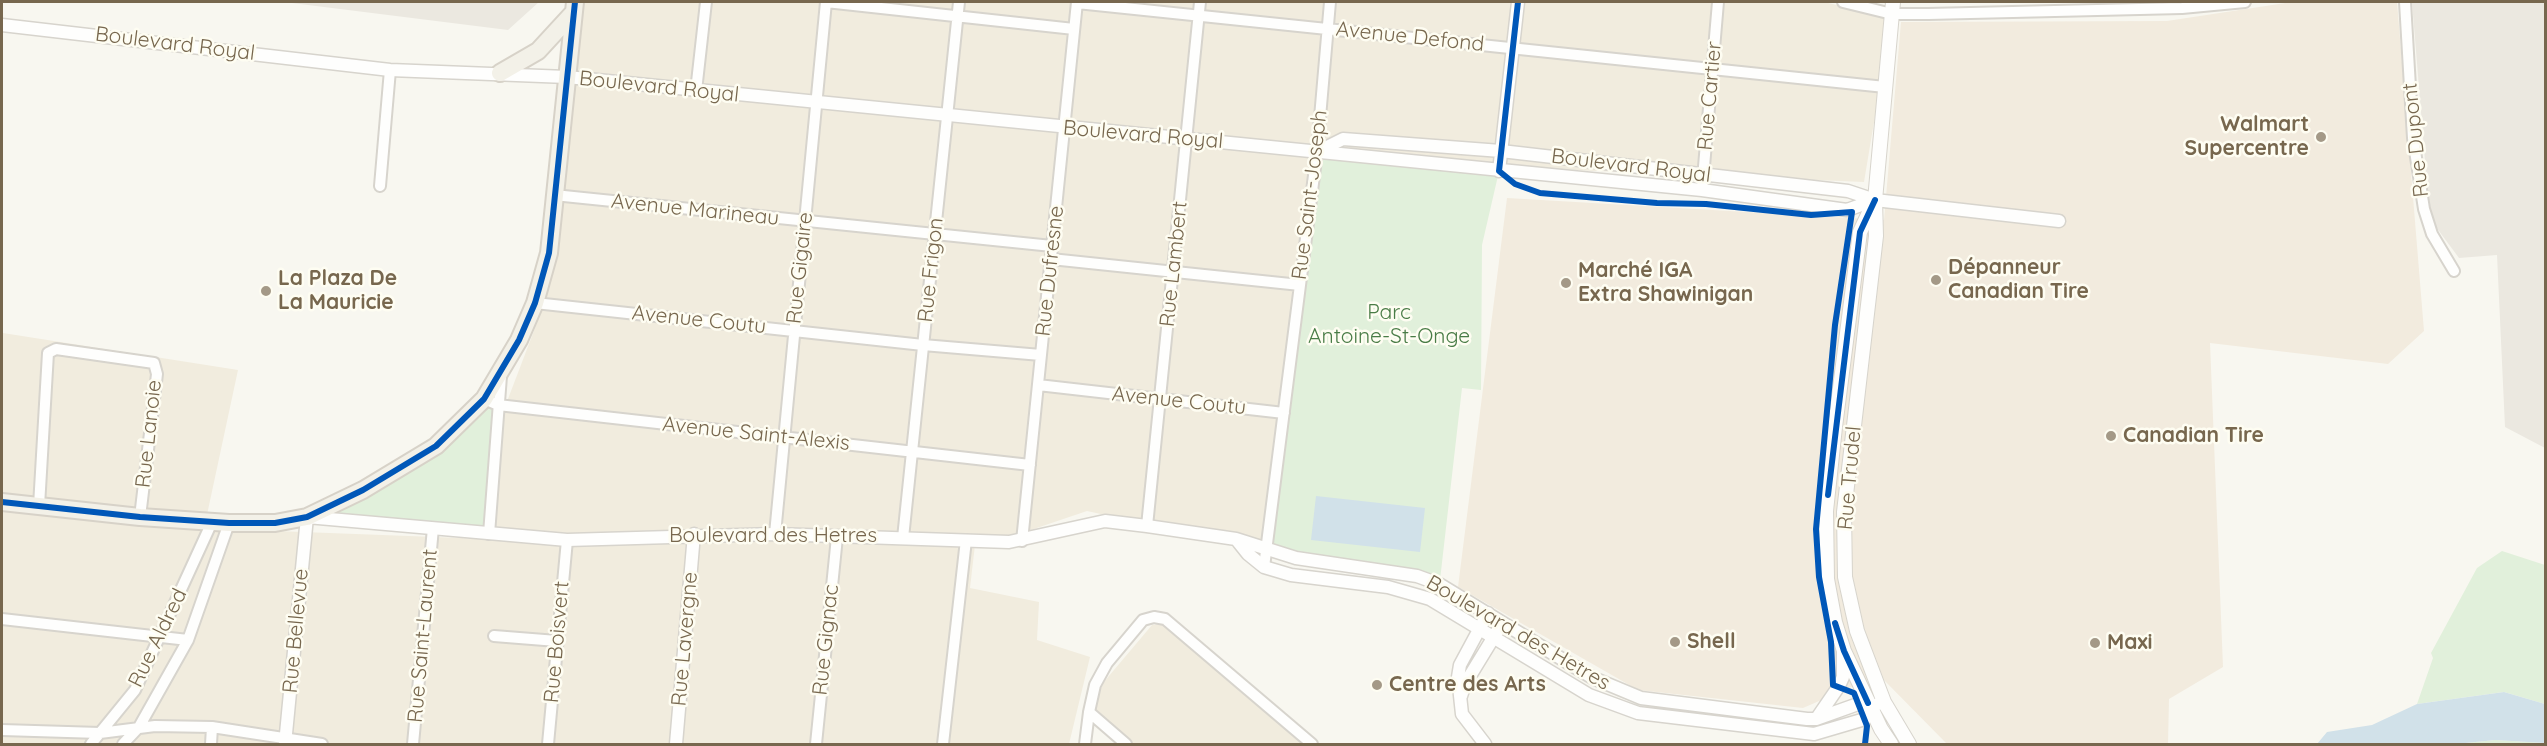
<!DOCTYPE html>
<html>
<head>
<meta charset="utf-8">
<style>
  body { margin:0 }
  #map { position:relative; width:2547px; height:746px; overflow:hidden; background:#f8f7f0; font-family:Quicksand,sans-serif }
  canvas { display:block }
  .frame { position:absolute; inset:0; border:3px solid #77674e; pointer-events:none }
</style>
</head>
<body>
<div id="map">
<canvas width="2547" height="746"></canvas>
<div class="frame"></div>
</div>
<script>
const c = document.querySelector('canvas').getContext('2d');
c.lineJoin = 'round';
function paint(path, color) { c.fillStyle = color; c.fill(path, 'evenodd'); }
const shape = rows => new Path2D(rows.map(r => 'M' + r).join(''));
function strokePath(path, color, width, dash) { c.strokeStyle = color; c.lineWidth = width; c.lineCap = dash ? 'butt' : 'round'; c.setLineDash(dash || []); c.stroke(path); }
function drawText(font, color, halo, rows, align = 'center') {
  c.font = font + ' Quicksand,sans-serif'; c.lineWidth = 5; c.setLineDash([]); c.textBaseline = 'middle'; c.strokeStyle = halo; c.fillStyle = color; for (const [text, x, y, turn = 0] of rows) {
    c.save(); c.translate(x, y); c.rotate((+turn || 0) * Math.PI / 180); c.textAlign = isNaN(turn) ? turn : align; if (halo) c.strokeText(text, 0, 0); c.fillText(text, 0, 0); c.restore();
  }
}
paint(shape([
  [568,2,1824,2,1887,17,1880,86,1864,182,1500,167,1266,550,1087,511,1013,536,976,536,970,588,1039,602,1037,640,1090,657,1069,744,2,744,3,333,238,370,205,524,250,530,488,539,495,450,503,412,540,315],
  [1161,624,1304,744,1133,744,1092,715,1103,683,1152,625]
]), '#f1ecde');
paint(shape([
  [2292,2,2397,2,2424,331,2388,364,2210,343,2223,667,2169,699,2168,744,1947,744,1879,675,1803,708,1638,690,1458,587,1507,198,1884,220,1901,22,2167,21]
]), '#f2ebde');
paint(shape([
  [284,2,539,2,508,30],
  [2412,2,2545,2,2545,448,2505,427,2497,255,2459,258,2436,227,2429,210]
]), '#ebe8e0');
paint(shape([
  [1317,152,1500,167,1482,245,1481,390,1462,388,1440,580,1266,550],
  [484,399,498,405,489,534,307,517,436,446],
  [2502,551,2545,565,2545,704,2504,692,2417,704,2433,658,2431,653,2477,568],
  [2495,740,2546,743,2545,744,2456,744]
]), '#e1f0db');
paint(shape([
  [1316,496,1425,508,1420,552,1311,540],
  [2504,692,2545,704,2545,743,2495,740,2456,744,2317,744,2327,732,2372,725,2417,704]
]), '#d1e1e9');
const minor = shape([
  [826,2,1074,29],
  [1843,2,1892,14,1928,14,2182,8,2245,2],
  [2405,2,2413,138,2424,209,2432,234,2454,271],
  [1077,3,1885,87],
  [696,91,706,2],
  [380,186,390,70],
  [1702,190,1718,2],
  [554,195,1052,246],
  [1051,259,1300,285],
  [535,303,923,345,1041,355],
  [1038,385,1284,413],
  [484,399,498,405,1030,465],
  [39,506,48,353,56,349,154,363,157,374,140,517],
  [1147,526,1200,2],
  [489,534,501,376],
  [775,534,826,2],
  [903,538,959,2],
  [1022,541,1077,2],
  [1264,567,1317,152,1330,2],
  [2,619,188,640],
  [494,636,557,641],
  [1089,712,1126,744],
  [2,730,100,733,155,726,212,727,322,744],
  [91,744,135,690,212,522],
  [123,744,139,727,188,640,229,523],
  [211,744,212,727],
  [413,744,433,528],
  [548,744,567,540],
  [816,744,837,537],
  [943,744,966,540],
  [1085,744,1089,712,1095,685,1107,663,1143,620,1154,617,1165,619,1312,744]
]);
const tertiary = shape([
  [2,25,390,70,567,77,1702,190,1847,210,1875,200],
  [1317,152,1343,139,1501,151,1848,191,1875,200,2059,221],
  [1499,171,1518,2],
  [1236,539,1248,554,1264,567,1291,575,1388,587,1430,599,1589,695,1638,713,1814,734,1865,719,1870,707],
  [1461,696,1465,684,1498,630],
  [1817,718,1839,686,1843,677,1843,650],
  [285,744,307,517,567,540,775,534,1009,542,1105,521,1147,526,1236,539,1296,558,1417,576,1439,584,1593,678,1641,698,1807,719,1816,719,1858,704,1870,707,1878,704],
  [676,744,694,534],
  [1485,744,1462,714,1458,677,1460,665,1488,613]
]);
const secondary = shape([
  [1893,2,1875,200,1876,236,1844,512,1845,577,1857,631,1884,702,1909,744],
  [1874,202,1860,232,1835,427,1826,511,1827,579,1835,622,1844,651,1881,729,1891,744]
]);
const primary = shape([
  [500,73,538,51,573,13],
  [2,502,140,517,229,523,275,523,307,517,363,490,436,446,484,399,519,340,535,303,549,253,575,2]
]);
strokePath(minor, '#d7d4cd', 14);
strokePath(tertiary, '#d7d4cd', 15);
strokePath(secondary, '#d7d4cc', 16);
strokePath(primary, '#d7d2c8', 20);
strokePath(minor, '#fefefd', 10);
strokePath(tertiary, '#fefefd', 12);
strokePath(secondary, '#fefefd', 14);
strokePath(primary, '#f3f1e8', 16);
strokePath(shape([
  [1518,2,1499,171,1515,184,1540,193,1657,203,1706,204,1811,215,1852,212,1835,325,1816,529,1819,577,1831,642,1833,685,1854,693,1867,726,1865,744],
  [1828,495,1860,232,1875,200],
  [2,502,140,517,229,523,275,523,307,517,363,490,436,446,484,399,519,340,535,303,549,253,575,2],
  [1835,623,1844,651,1868,703]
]), '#0057b8', 6);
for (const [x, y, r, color] of [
  [2321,137,6,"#a49987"],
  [1936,280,6,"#a49987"],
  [1566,283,6,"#a49987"],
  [266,291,6,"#a49987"],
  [2111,436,6,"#a49987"],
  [1675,642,6,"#a49987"],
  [2095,643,6,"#a49987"],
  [1377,685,6,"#a49987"]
]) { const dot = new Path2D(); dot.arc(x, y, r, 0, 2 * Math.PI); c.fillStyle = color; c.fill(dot); strokePath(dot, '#fefdf2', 2); }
drawText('21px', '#77674e', '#fefdf2', [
  ["Avenue Defond",1410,37,6],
  ["Boulevard Royal",175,44,7],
  ["Boulevard Royal",659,87,6],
  ["Rue Cartier",1710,96,-85],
  ["Boulevard Royal",1143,135,5],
  ["Rue Dupont",2416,140,-96],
  ["Boulevard Royal",1631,166,7],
  ["Rue Saint-Joseph",1310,195,-83],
  ["Avenue Marineau",695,210,6],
  ["Rue Lambert",1174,264,-84],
  ["Rue Gigaire",800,268,-84],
  ["Rue Frigon",931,270,-84],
  ["Rue Dufresne",1050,271,-84],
  ["Avenue Coutu",699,320,6],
  ["Avenue Coutu",1179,401,6],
  ["Rue Lanoie",149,434,-84],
  ["Avenue Saint-Alexis",756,434,6],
  ["Rue Trudel",1850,478,-85],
  ["Boulevard des Hetres",773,536],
  ["Rue Bellevue",296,631,-85],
  ["Boulevard des Hetres",1518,633,30],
  ["Rue Saint-Laurent",423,636,-85],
  ["Rue Aldred",158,638,-64],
  ["Rue Lavergne",685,639,-85],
  ["Rue Gignac",826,640,-84],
  ["Rue Boisvert",557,642,-85]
]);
drawText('bold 21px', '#77674e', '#fefdf2', [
  ["Walmart",2309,125,"right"],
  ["Supercentre",2309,149,"right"],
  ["Dépanneur",1948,268],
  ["Canadian Tire",1948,292],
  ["Marché IGA",1578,271],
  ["Extra Shawinigan",1578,295],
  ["La Plaza De",278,279],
  ["La Mauricie",278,303],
  ["Canadian Tire",2123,436],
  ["Shell",1687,642],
  ["Maxi",2107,643],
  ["Centre des Arts",1389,685]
], 'left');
drawText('21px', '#497c46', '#fefdf2', [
  ["Parc",1389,313],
  ["Antoine-St-Onge",1389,337]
]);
</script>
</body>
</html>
